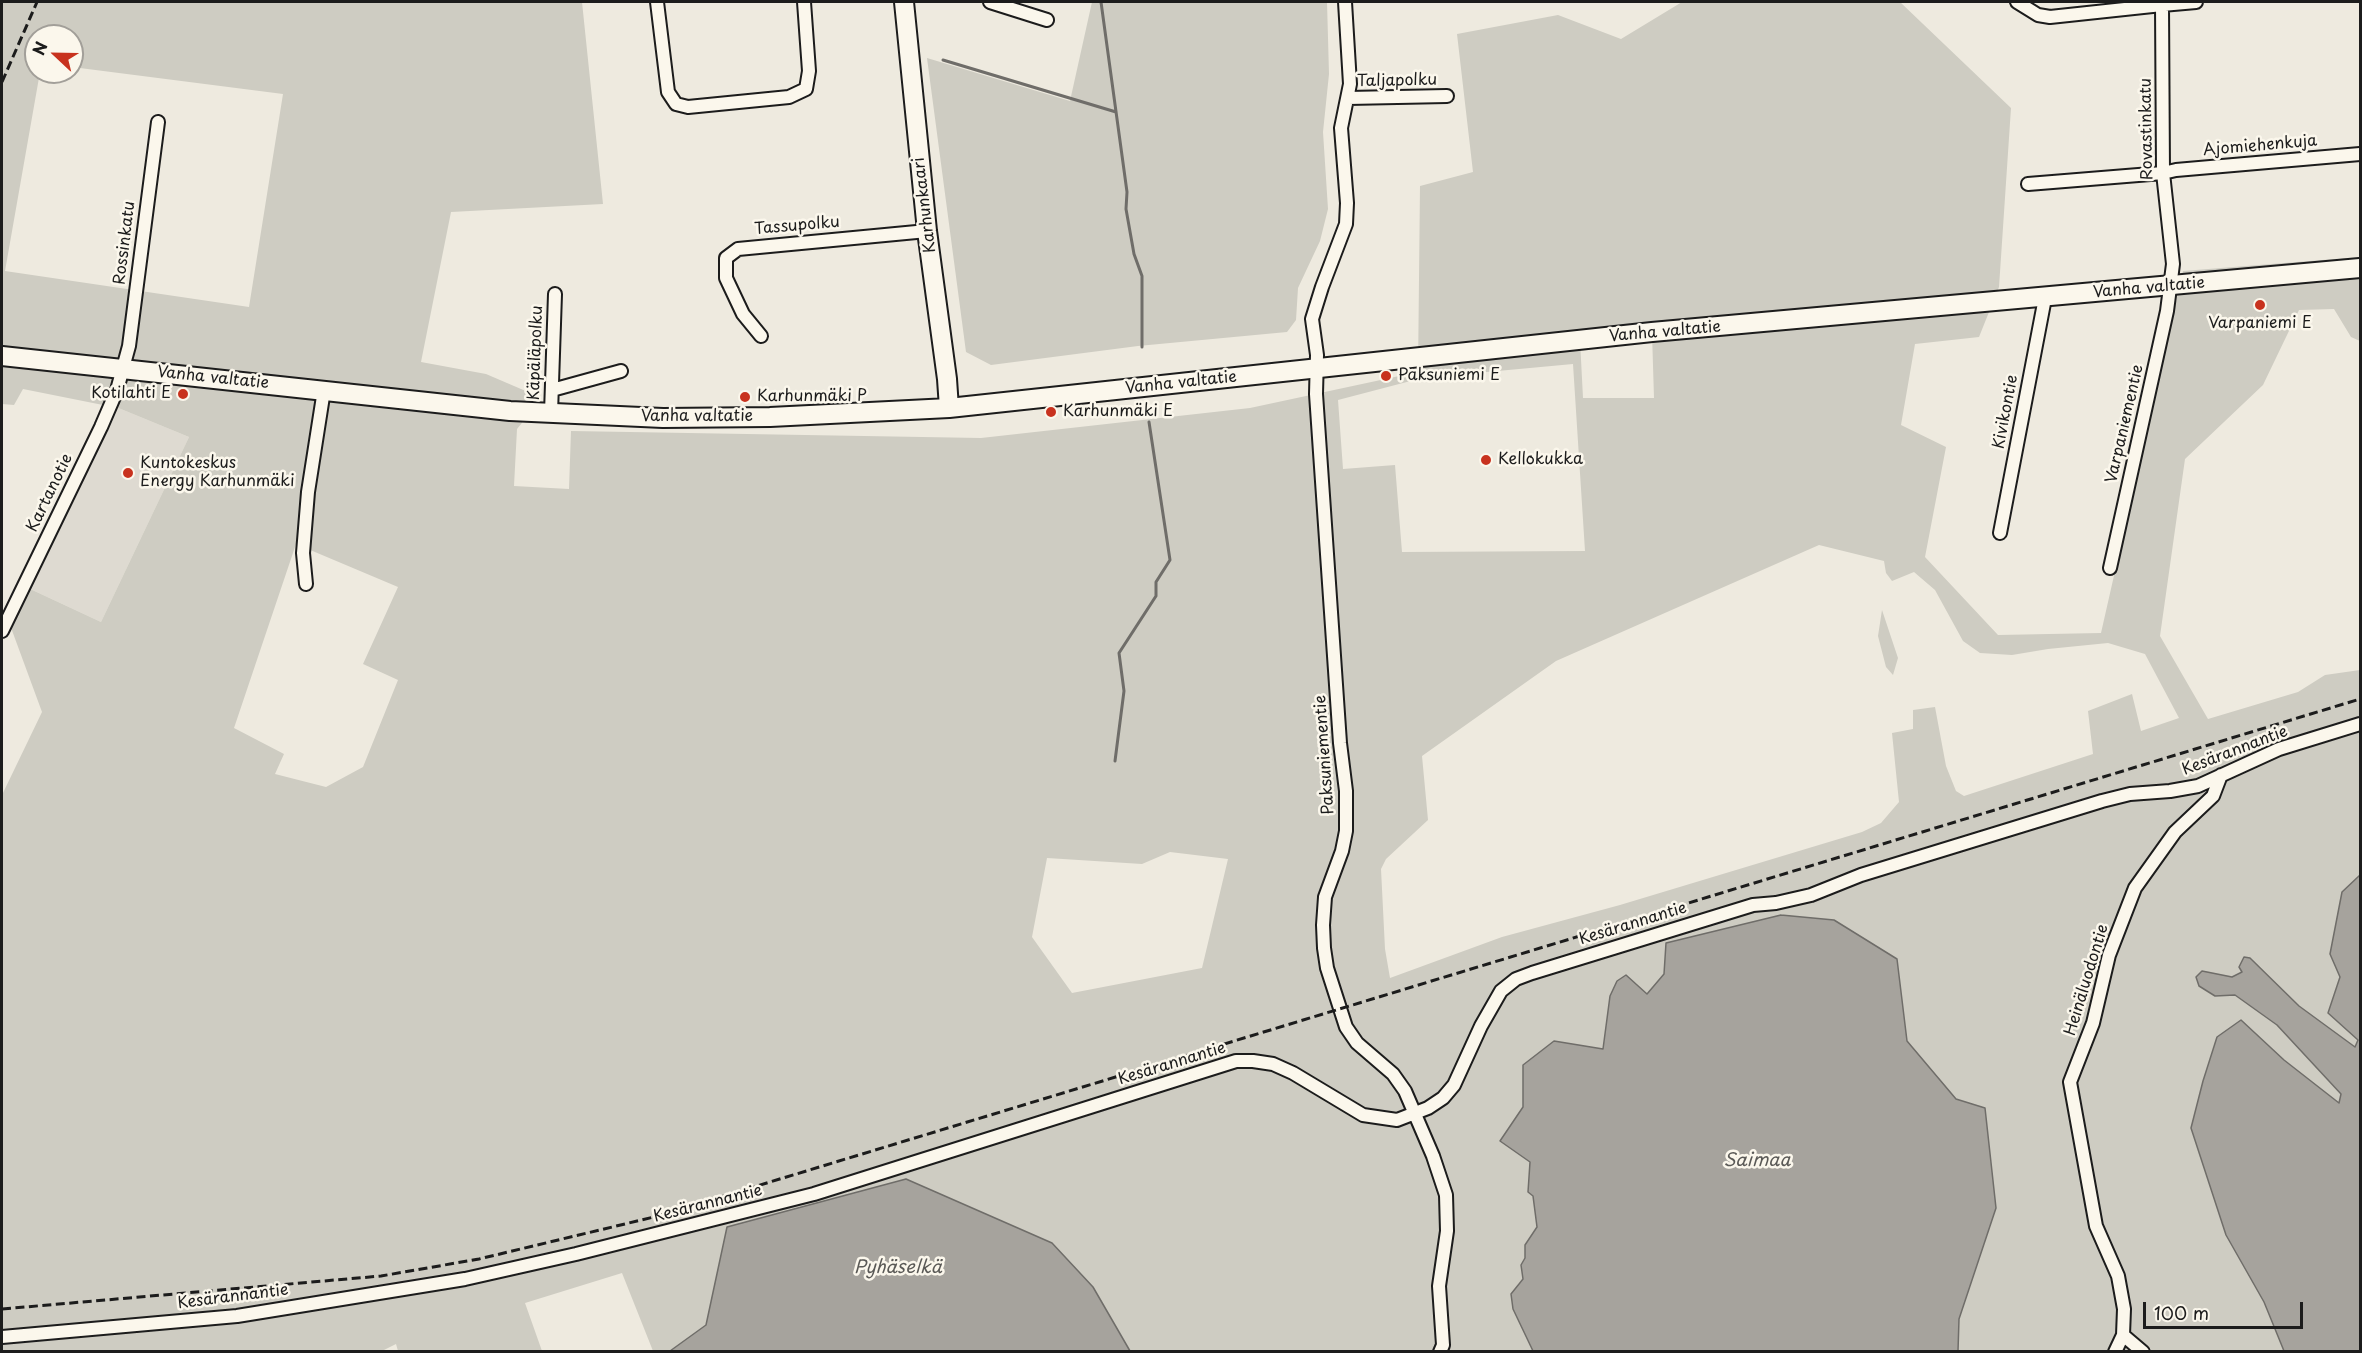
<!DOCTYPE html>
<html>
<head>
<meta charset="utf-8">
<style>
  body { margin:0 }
  #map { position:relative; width:2362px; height:1353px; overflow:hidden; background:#eeeadf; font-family:"Playpen Sans",sans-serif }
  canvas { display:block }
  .frame { position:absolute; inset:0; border:3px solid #1c1c1c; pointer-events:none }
  .north { position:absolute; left:24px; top:24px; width:60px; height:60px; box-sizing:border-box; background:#fbf7ec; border:2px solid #a29f99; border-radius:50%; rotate:292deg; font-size:16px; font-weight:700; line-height:24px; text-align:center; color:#1c1c1c }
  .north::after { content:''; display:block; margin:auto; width:21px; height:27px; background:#c8321e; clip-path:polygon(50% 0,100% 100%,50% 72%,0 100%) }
  .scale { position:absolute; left:2143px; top:1302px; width:160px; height:27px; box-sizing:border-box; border:3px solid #1c1c1c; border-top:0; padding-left:8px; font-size:18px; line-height:21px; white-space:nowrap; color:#1c1c1c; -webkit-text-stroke:4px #fbf7ec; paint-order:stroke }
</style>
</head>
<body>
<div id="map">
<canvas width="2362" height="1353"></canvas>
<div class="frame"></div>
<div class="north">N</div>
<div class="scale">100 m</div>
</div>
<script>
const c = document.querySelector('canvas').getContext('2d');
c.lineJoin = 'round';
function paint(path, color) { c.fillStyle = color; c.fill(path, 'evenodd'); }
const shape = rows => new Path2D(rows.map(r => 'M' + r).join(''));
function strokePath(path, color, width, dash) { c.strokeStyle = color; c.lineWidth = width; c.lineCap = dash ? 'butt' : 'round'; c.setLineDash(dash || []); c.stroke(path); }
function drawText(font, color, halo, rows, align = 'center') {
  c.font = font + ' "Playpen Sans",sans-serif'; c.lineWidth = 5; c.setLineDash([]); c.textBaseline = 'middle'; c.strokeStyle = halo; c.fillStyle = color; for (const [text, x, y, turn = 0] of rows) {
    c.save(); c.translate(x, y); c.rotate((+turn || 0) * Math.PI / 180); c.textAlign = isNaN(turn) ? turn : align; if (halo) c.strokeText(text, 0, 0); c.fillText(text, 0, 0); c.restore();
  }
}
paint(shape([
  [116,407,189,437,101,622,28,588]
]), '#dedad1');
paint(shape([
  [2,2,582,2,603,204,451,212,421,362,486,374,542,398,517,429,514,486,569,489,571,431,981,438,1250,408,1418,372,1420,186,1473,172,1457,34,1558,15,1621,39,1682,2,1900,2,2011,108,1999,287,1979,337,1915,344,1901,425,1946,447,1925,557,1998,635,2101,633,2183,271,2360,257,2360,341,2351,337,2334,309,2299,310,2263,385,2185,459,2160,636,2208,719,2298,692,2325,675,2360,670,2360,1053,2299,1006,2242,972,2232,977,2202,971,2277,1025,2341,1094,2360,1351,1958,1351,1959,1319,1537,1227,1525,1245,1525,1258,1521,1266,1523,1279,1518,1284,1513,1309,1533,1351,653,1351,622,1273,525,1303,542,1351,398,1351,396,1344,380,1352,2,1351,2,795,42,712,10,625,28,588,101,622,189,437,116,407,118,402,107,398,103,405,23,389,14,405,2,404],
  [36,36,72,36,72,67,283,94,249,307,5,271,40,72,36,72],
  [1652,333,1654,398,1583,398,1580,340],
  [1573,364,1585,551,1402,552,1395,465,1343,469,1338,400,1422,378],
  [296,544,398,587,363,664,398,680,363,767,326,787,275,774,284,754,234,728],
  [1819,545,1884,561,1886,573,1892,581,1914,572,1935,590,1963,641,1980,653,2012,655,2048,649,2108,643,2145,654,2179,718,2141,731,2132,694,2088,711,2093,754,1964,796,1956,791,1946,766,1935,707,1913,710,1913,729,1892,733,1899,802,1881,823,1862,832,1620,905,1502,937,1390,978,1385,949,1381,869,1386,859,1428,820,1422,756,1556,661],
  [1170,852,1228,859,1202,968,1072,993,1032,937,1047,858,1142,864],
  [1092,2,1327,2,1329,74,1323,132,1328,209,1320,241,1298,288,1296,320,1287,332,1138,346,991,365,966,352,927,58,1070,101],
  [1882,610,1898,658,1893,675,1886,667,1878,636]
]), '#ceccc2');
const water = shape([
  [2360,875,2360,1351,2284,1351,2264,1302,2226,1235,2191,1128,2203,1081,2217,1037,2241,1020,2284,1060,2339,1103,2341,1094,2277,1025,2235,995,2215,996,2199,986,2196,977,2202,971,2232,977,2242,972,2239,967,2244,957,2250,958,2299,1006,2355,1047,2358,1040,2328,1013,2340,977,2330,954,2342,892,2360,875],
  [1781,915,1834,920,1897,959,1907,1041,1956,1099,1985,1108,1996,1208,1959,1319,1958,1351,1533,1351,1513,1309,1511,1294,1523,1279,1521,1265,1525,1258,1525,1245,1537,1227,1533,1196,1528,1192,1530,1162,1500,1141,1523,1107,1523,1065,1554,1041,1603,1049,1610,996,1617,981,1626,975,1647,994,1664,974,1666,943,1781,915],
  [906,1179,1052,1243,1093,1287,1130,1351,670,1351,706,1325,727,1227,906,1179]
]);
paint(water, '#a6a39d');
strokePath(water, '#6f6d69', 1.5);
strokePath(shape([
  [1101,2,1127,192,1126,209,1134,254,1142,276,1142,347],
  [943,60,1116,112],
  [1115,761,1124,691,1119,653,1156,596,1156,582,1170,560,1149,422]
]), '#6f6d69', 3);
const street = shape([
  [657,2,668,92,676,104,688,107,789,97,806,89,809,71,804,2],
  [990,2,1047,20],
  [1345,2,1350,84,1341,128,1347,203,1346,224,1322,287,1312,319,1317,355,1316,394,1340,743,1346,791,1346,831,1342,851,1325,897,1323,925,1324,948,1327,968,1346,1027,1357,1043,1393,1074,1405,1091,1433,1156,1446,1195,1447,1231,1439,1286,1443,1345,1440,1352],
  [2017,2,2038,15,2050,17,2162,5,2162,2],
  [1348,98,1447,96],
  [2028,184,2163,173,2176,170,2360,154],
  [761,336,743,314,726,278,726,258,738,249,927,231],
  [552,390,621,371],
  [551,413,555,294],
  [2000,533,2045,298],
  [2110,568,2167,311,2173,264,2163,173,2162,5,2196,2],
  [306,584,303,553,308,492,324,390],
  [2,631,101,427,117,390,129,346,158,122],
  [2,1337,237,1316,465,1279,576,1254,814,1194,1236,1061,1253,1061,1273,1064,1293,1073,1363,1115,1397,1120,1428,1108,1443,1098,1454,1085,1481,1026,1501,991,1516,979,1532,973,1753,905,1776,903,1811,895,1861,875,2102,801,2130,794,2170,791,2198,786,2279,749,2360,724],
  [2115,1352,2123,1335],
  [2143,1352,2123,1335,2124,1309,2118,1276,2096,1226,2070,1082,2093,1023,2109,955,2135,888,2175,832,2213,796,2221,775]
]);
const secondary = shape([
  [904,2,927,231,947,379,949,408],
  [2,356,510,411,663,418,770,417,949,408,1652,332,2360,268]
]);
strokePath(street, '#1c1c1c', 16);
strokePath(secondary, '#1c1c1c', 22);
strokePath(street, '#fbf7ec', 12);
strokePath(secondary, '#fbf7ec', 18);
strokePath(shape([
  [2,82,37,2],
  [2,1309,381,1276,479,1259,658,1216,2360,699]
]), '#1c1c1c', 3, [9, 4.5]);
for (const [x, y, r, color] of [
  [2260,305,6,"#c8321e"],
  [1386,376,6,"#c8321e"],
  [183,394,6,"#c8321e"],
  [745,397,6,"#c8321e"],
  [1051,412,6,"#c8321e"],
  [1486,460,6,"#c8321e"],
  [128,473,6,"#c8321e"]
]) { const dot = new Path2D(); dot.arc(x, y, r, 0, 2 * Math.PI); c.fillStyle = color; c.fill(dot); strokePath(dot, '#fbf7ec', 2); }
drawText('16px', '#1c1c1c', '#fbf7ec', [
  ["Taljapolku",1397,81,-1],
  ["Rovastinkatu",2147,129,-91],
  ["Ajomiehenkuja",2260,146,-5],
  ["Karhunkaari",925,205,-97],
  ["Tassupolku",797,226,-5],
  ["Rossinkatu",125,243,-83],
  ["Vanha valtatie",2149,288,-5],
  ["Vanha valtatie",1665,332,-5],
  ["Käpäläpolku",536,353,-88],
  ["Vanha valtatie",213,378,6],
  ["Vanha valtatie",1181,383,-6],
  ["Kivikontie",2006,412,-79],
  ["Vanha valtatie",697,417],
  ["Varpaniementie",2125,424,-77],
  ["Kartanotie",50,493,-64],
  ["Kesärannantie",2235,751,-21],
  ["Paksuniementie",1325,755,-94],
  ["Kesärannantie",1633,924,-17],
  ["Heinäluodontie",2087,980,-73],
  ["Kesärannantie",1172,1064,-17],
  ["Kesärannantie",708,1204,-14],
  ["Kesärannantie",233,1297,-7]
]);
drawText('16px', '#1c1c1c', '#fbf7ec', [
  ["Varpaniemi E",2260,324,"center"],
  ["Paksuniemi E",1398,376],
  ["Kotilahti E",171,394,"right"],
  ["Karhunmäki P",757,397],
  ["Karhunmäki E",1063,412],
  ["Kellokukka",1498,460],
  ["Kuntokeskus",140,464],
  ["Energy Karhunmäki",140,482]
], 'left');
drawText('italic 18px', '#5a5956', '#fbf7ec', [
  ["Saimaa",1757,1161],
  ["Pyhäselkä",898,1268]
]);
</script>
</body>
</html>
